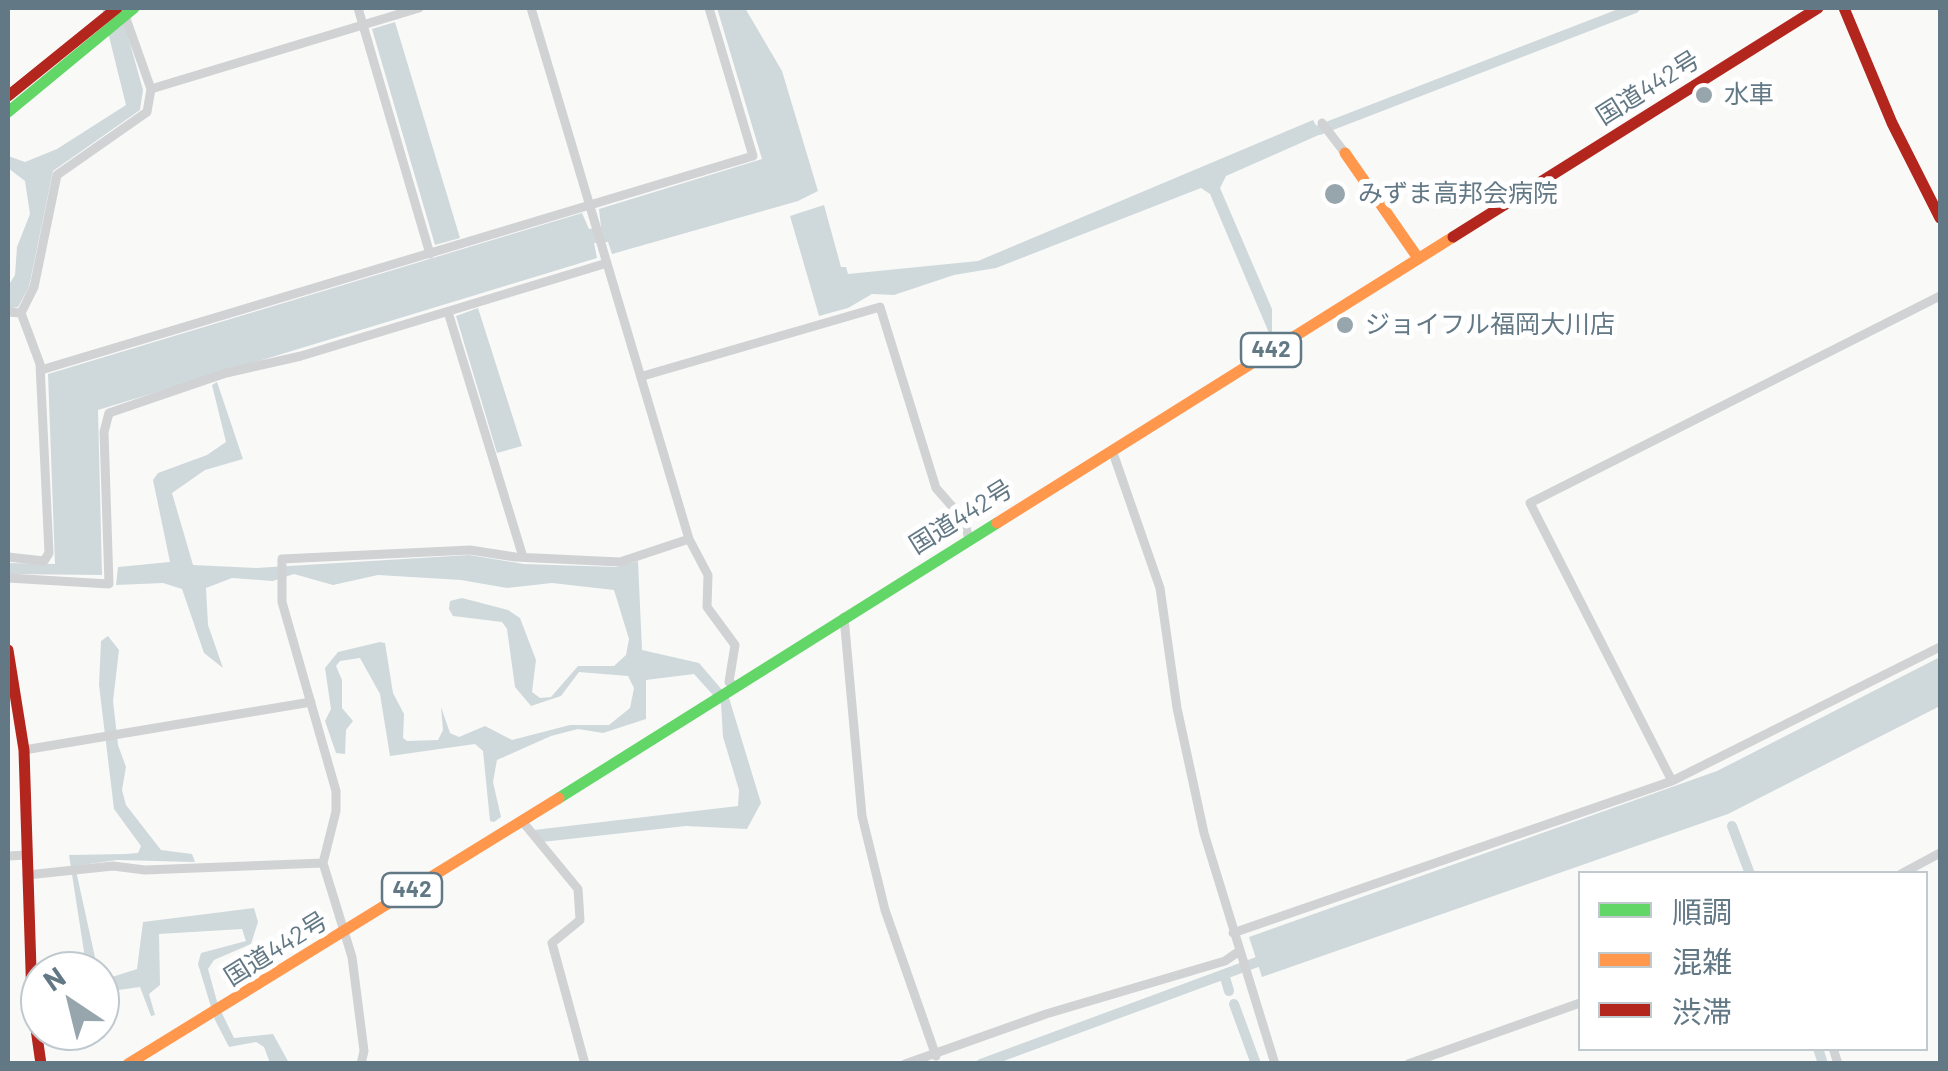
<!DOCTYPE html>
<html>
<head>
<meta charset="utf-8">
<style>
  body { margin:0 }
  #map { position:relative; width:1948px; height:1071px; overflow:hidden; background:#f9f9f8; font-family:Barlow,"Noto Sans JP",sans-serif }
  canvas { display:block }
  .frame { position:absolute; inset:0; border:10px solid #627885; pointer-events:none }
  .legend { position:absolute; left:1578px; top:871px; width:350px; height:180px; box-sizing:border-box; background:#fff; border:2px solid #c0c9ce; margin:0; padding:12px 18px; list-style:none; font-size:30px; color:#627885 }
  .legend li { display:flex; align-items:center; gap:20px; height:50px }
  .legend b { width:50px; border:2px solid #c0c9ce }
  .north { position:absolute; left:20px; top:951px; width:100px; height:100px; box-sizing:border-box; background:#fff; border:2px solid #c0c9ce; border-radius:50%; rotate:325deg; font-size:28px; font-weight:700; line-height:40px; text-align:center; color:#627885 }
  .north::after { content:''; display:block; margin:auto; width:35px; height:45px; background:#97a5ad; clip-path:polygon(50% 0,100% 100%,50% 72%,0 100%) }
</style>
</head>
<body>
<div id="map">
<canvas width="1948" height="1071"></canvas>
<div class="frame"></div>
<ul class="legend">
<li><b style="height:12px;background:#63d668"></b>順調</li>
<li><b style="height:12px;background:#ff974d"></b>混雑</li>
<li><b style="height:12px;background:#b3261e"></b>渋滞</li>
</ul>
<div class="north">N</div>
</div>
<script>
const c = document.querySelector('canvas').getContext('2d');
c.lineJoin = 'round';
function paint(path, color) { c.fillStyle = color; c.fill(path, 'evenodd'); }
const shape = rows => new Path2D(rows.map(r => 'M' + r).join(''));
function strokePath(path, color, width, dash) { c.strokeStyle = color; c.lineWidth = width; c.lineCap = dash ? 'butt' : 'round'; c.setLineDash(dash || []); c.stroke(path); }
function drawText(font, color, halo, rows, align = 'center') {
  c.font = font + ' Barlow,"Noto Sans JP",sans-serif'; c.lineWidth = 10; c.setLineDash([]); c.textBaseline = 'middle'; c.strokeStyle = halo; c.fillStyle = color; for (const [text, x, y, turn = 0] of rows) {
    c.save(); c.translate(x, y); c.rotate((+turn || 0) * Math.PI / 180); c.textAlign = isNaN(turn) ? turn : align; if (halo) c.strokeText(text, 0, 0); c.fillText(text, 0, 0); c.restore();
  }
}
paint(shape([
  [102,8,120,8,143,90,140,110,53,171,29,287,18,307,8,309,8,286,15,275,17,247,30,214,25,181,8,168,8,156,25,162,57,149,126,105],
  [717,8,745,8,782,71,818,191,798,201,612,254,608,242,594,243,597,258,98,410,102,575,8,574,8,563,55,564,48,374,582,213,589,229,601,227,599,209,762,159],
  [395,22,460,238,435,245,372,29],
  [1313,120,1321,134,1226,176,1220,188,1272,309,1272,340,1210,194,1201,188,996,268,954,275,894,295,872,294,848,308,819,316,790,216,824,205,841,267,846,267,848,274,978,261],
  [478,308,522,446,497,453,456,316],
  [217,382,243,459,205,470,172,493,193,565,256,568,469,555,524,564,616,567,638,561,642,650,699,663,729,698,761,803,747,829,686,826,542,842,534,830,738,806,739,790,723,737,721,704,694,674,646,680,646,719,603,733,578,729,551,736,497,760,493,782,501,817,494,822,490,821,483,751,475,744,390,756,380,694,360,658,340,661,336,666,342,680,342,708,353,721,346,730,345,754,336,753,325,721,331,709,325,668,338,652,380,642,385,643,393,693,404,714,403,738,407,741,438,740,443,730,441,707,450,733,459,737,485,726,512,740,570,725,609,725,630,708,634,688,628,676,579,672,561,696,531,706,515,687,507,629,502,622,453,616,449,609,450,601,462,598,508,610,520,618,536,660,532,692,540,698,551,697,578,666,614,666,626,655,629,639,614,590,552,583,507,588,461,580,378,575,333,585,294,574,273,581,232,578,206,588,208,625,223,668,204,653,182,589,163,583,116,585,118,567,170,562,153,480,158,473,207,455,226,442,212,385],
  [108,636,119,650,113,701,118,745,126,767,122,790,126,805,161,850,192,854,195,862,117,860,75,866,98,971,87,971,69,855,126,854,138,853,141,846,114,809,99,685,101,641],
  [1940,657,1940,706,1728,814,1262,977,1249,937,1717,771],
  [254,908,258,922,251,944,214,960,208,969,218,1005,234,1038,273,1034,289,1063,270,1063,264,1047,256,1042,229,1047,215,1020,198,964,201,953,246,941,242,929,159,934,160,985,149,994,155,1015,151,1016,140,987,118,990,108,997,108,1019,100,1024,100,974,112,977,137,969,143,922]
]), '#cfd9db');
strokePath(shape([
  [1319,130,1635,8],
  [1732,826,1750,874],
  [1224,974,1229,991],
  [1234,1004,1256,1064],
  [1818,1048,1823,1064],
  [981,1064,1268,958]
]), '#cfd9db', 10);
strokePath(shape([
  [358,8,430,254],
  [531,8,689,539,708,575,707,607,735,645,729,682,736,687],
  [151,89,419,8],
  [1322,123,1345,153],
  [8,312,21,313,34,287,57,175,147,112,151,89,124,13],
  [448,312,523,557],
  [41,370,753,156,709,8],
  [643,376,880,307,936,488,964,520,969,539],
  [1112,450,1160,588,1177,708,1204,833,1275,1064],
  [8,557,44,561,49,553,40,364,21,313],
  [8,578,109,584,104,432,109,413,226,373,301,356,607,263],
  [844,617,862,816,885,910,936,1056],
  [24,750,311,702],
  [1672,781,1530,503,1940,296],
  [522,821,578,889,580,920,552,943,585,1064],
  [8,856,27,855],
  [1901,874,1940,853],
  [27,875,113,866,145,870,323,863],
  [1233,933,1672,781,1940,647],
  [1833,1048,1838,1064],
  [361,1064,364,1051,352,957,323,863,336,811,336,791,282,602,282,559,470,550,515,557,620,562,689,539],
  [905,1064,1046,1014,1225,961,1238,952],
  [1408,1064,1580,1003]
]), '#d1d2d3', 9);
strokePath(shape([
  [8,112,134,8],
  [559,798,997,523]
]), '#63d668', 11);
strokePath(shape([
  [1345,153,1418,258],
  [997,523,1453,237],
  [128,1064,559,798]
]), '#ff974d', 11);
strokePath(shape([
  [1844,8,1892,123,1940,218],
  [8,96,117,8],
  [1453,237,1818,8],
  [8,650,24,750,32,1001,41,1064]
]), '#b3261e', 11);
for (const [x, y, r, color] of [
  [1704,95,10,"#97a5ad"],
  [1335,194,12,"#97a5ad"],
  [1345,325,10,"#97a5ad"]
]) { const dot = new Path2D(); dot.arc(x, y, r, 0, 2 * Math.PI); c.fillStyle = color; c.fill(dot); strokePath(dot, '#fff', 4); }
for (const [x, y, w] of [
  [1271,350,60],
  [412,890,60]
]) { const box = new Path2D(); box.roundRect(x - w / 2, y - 17, w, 34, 8); c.fillStyle = '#fff'; c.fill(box); strokePath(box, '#627885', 2.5); }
drawText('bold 22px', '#627885', null, [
  ["442",1271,350],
  ["442",412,890]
]);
drawText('25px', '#627885', '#fff', [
  ["国道442号",1648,88,-32],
  ["国道442号",961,517,-32],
  ["国道442号",276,949,-32]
]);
drawText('25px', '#627885', '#fff', [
  ["水車",1724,95],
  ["みずま高邦会病院",1358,194],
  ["ジョイフル福岡大川店",1365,325]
], 'left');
</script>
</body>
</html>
